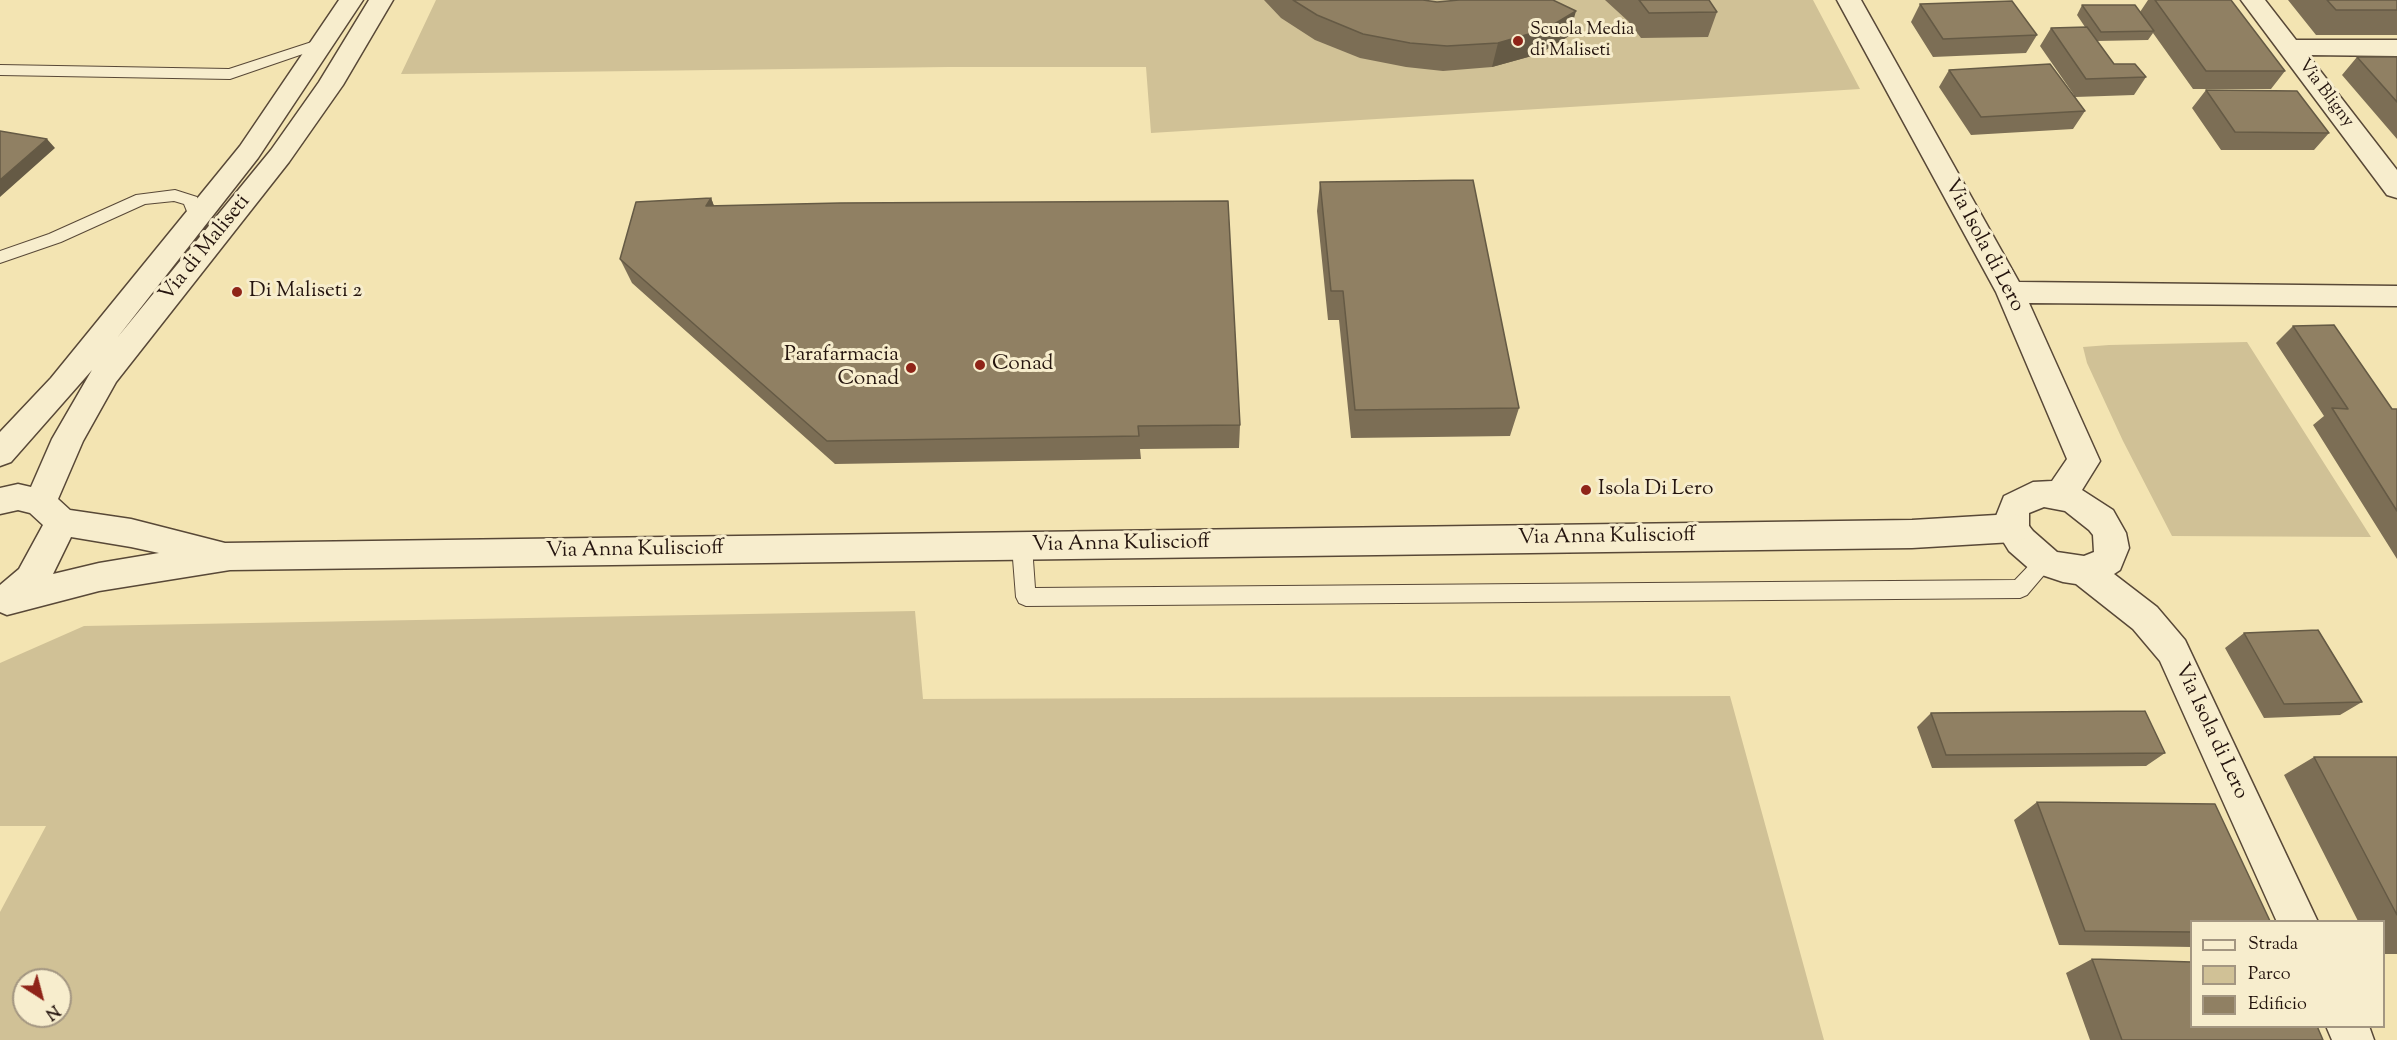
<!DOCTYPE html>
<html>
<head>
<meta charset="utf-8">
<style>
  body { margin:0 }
  #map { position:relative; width:2397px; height:1040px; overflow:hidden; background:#f3e4b2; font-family:"Sorts Mill Goudy",serif }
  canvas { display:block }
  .legend { position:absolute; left:2190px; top:920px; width:195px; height:108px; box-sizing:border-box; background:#f7edcd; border:2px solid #a39681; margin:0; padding:8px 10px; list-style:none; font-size:18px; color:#24140e }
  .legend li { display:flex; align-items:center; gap:12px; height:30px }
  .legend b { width:30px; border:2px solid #a39681 }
  .north { position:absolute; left:12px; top:968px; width:60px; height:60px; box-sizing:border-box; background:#f7edcd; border:2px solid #a39681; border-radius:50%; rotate:144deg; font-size:16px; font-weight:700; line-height:24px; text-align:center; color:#24140e }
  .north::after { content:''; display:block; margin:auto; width:21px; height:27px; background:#8f2418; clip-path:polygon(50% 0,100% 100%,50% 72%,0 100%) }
</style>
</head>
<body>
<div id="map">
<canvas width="2397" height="1040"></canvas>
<ul class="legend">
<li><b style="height:8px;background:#f7edcd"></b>Strada</li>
<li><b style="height:16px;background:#d0c196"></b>Parco</li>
<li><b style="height:16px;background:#908063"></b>Edificio</li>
</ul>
<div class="north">N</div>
</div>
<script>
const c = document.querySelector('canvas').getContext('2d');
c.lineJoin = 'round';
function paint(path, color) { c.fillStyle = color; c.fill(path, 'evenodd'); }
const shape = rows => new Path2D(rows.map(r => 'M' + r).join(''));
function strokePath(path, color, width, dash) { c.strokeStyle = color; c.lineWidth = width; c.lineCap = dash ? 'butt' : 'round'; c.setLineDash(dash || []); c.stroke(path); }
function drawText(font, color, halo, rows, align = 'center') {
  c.font = font + ' "Sorts Mill Goudy",serif'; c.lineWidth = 6; c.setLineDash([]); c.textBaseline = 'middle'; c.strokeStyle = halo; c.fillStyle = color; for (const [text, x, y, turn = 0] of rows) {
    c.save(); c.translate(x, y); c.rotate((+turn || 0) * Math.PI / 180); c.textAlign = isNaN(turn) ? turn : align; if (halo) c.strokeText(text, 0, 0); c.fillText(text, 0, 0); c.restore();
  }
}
paint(shape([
  [436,0,1813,0,1860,89,1151,133,1146,67,948,67,401,74],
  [2247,342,2371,537,2172,536,2123,441,2087,363,2083,347,2109,345],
  [915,611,923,699,1730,696,1824,1040,0,1040,0,912,46,826,0,826,0,663,84,626],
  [24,980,60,980,60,1016,24,1016]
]), '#d0c196');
const service = shape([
  [324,38,329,39,331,42,329,45,230,79,0,75,0,65,229,69,324,38],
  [175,190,197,197,205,217,203,221,191,221,184,204,174,201,145,204,61,242,0,263,0,251,49,234,136,195,175,190],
  [1022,538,1029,540,1032,546,1035,588,2015,580,2038,556,2045,554,2052,556,2055,562,2027,595,2020,598,1026,606,1019,603,1016,597,1012,546,1015,540,1022,538]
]);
const minor = shape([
  [1837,0,1861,0,2019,282,2397,286,2397,306,2029,303,2100,461,2082,490,2113,510,2126,533,2129,548,2120,570,2114,574,2157,607,2185,640,2318,922,2277,922,2160,661,2133,629,2076,584,2063,582,2033,572,2009,551,2001,538,1996,528,1996,516,2004,496,2033,482,2052,481,2067,459,1996,292,1837,0],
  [2044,507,2065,511,2089,530,2093,535,2094,552,2084,556,2057,552,2033,531,2029,526,2029,513,2044,507],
  [2241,0,2265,0,2296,40,2397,40,2397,56,2308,55,2397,170,2397,198,2387,195,2241,0],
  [2326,1026,2369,1026,2374,1040,2332,1040,2326,1026]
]);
const tertiary = shape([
  [339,0,363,0,258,158,117,338,271,150,319,82,369,0,393,0,343,85,289,162,116,382,83,441,58,499,70,510,131,519,225,543,1912,520,2013,514,2025,518,2030,528,2025,538,2013,542,1912,548,230,570,99,591,7,615,0,612,0,585,19,569,43,525,30,513,18,510,0,514,0,488,18,484,31,487,52,439,92,370,11,462,0,466,0,432,51,378,240,146,339,0],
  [71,537,131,547,159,553,99,563,53,574,71,537]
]);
strokePath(service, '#584837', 2);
strokePath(minor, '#584837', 3);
strokePath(tertiary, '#584837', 3);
paint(service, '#f7edcd');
paint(minor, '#f7edcd');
paint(tertiary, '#f7edcd');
paint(shape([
  [1264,0,1423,0,1569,36,1539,54,1492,67,1443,71,1406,67,1360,58,1315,40,1281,18],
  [1605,0,1709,0,1717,12,1708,37,1641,38,1628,21],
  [2148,0,2231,0,2285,71,2271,89,2193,89,2153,33,2148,40,2097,41,2114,64,2146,77,2134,95,2075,97,2085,111,2073,129,1971,135,1939,87,1949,70,2074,95,2040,46,2051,28,2085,27,2077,15,2082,5,2140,12],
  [2288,0,2397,0,2397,35,2316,35],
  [1920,4,2037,35,2026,53,1933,57,1911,22],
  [2357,57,2397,57,2397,139,2342,75],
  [2206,90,2329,133,2314,150,2221,150,2192,108],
  [1320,182,1519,408,1510,436,1351,438,1339,320,1328,320,1317,211],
  [711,198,714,206,1240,425,1239,448,1140,449,1141,459,835,464,632,283,620,259],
  [2293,326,2392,409,2397,409,2397,559,2313,425,2324,416,2276,343],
  [2244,633,2362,702,2340,715,2264,718,2225,648],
  [1931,713,2165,753,2146,766,1932,768,1917,727],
  [2314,757,2397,757,2397,954,2384,954,2384,921,2358,921,2284,775],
  [2037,802,2192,921,2192,947,2059,945,2014,820],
  [2092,959,2323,1040,2090,1040,2066,973]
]), '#7c6e55');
paint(shape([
  [1576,11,1569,36,1539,54,1492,67,1498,43],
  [47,139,55,148,0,197,0,180],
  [711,198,720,222,706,206]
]), '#655a45');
const building = shape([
  [1293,0,1423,0,1437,2,1459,0,1553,0,1576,11,1546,29,1498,43,1447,46,1410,43,1363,34,1317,15,1293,0],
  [1639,0,1709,0,1717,12,1649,13,1639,0],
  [2155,0,2231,0,2285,71,2206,71,2155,0],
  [2327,0,2397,0,2397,10,2336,10,2327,0],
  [2012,1,2037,35,1943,39,1920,4,2012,1],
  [2082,5,2135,5,2154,31,2101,32,2082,5],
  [2087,27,2114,64,2135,64,2146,77,2086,79,2051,28,2087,27],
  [2357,57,2397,57,2397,102,2357,57],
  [2050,64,2085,111,1981,117,1949,70,2050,64],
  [2206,90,2297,91,2329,133,2235,132,2206,90],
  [0,131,47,139,0,180,0,131],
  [1473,180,1519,408,1355,410,1343,291,1331,291,1320,182,1473,180],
  [711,198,706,206,840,203,1228,201,1240,425,1138,426,1139,436,827,441,620,259,636,202,711,198],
  [2334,325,2392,409,2397,409,2397,511,2332,408,2348,409,2293,326,2334,325],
  [2318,630,2362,702,2284,704,2244,633,2318,630],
  [2145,711,2165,753,1946,755,1931,713,2145,711],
  [2314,757,2397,757,2397,915,2314,757],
  [2037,802,2215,804,2270,921,2192,921,2192,932,2085,931,2037,802],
  [2092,959,2192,962,2192,1026,2317,1026,2323,1040,2122,1040,2092,959]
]);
paint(building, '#908063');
strokePath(building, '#655a45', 1.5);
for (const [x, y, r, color] of [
  [1518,41,6,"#8f2418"],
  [237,292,6,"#8f2418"],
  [980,365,6,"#8f2418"],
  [911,368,6,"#8f2418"],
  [1586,490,6,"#8f2418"]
]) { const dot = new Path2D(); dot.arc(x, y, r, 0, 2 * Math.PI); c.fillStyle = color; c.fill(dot); strokePath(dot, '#f7edcd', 2); }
drawText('18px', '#24140e', '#f7edcd', [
  ["Scuola Media",1530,31],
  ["di Maliseti",1530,52]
], 'left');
drawText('18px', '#24140e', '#f7edcd', [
  ["Via Bligny",2325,94,53]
]);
drawText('21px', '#24140e', '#f7edcd', [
  ["Via Isola di Lero",1983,246,62],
  ["Via di Maliseti",206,249,-51],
  ["Via Anna Kuliscioff",1607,538,-1],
  ["Via Anna Kuliscioff",1121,545,-1],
  ["Via Anna Kuliscioff",635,551,-1],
  ["Via Isola di Lero",2210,732,65]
]);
drawText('21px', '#24140e', '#f7edcd', [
  ["Di Maliseti 2",249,292],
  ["Parafarmacia",899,356,"right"],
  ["Conad",899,380,"right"],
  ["Conad",992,365],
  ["Isola Di Lero",1598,490]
], 'left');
</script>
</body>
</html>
